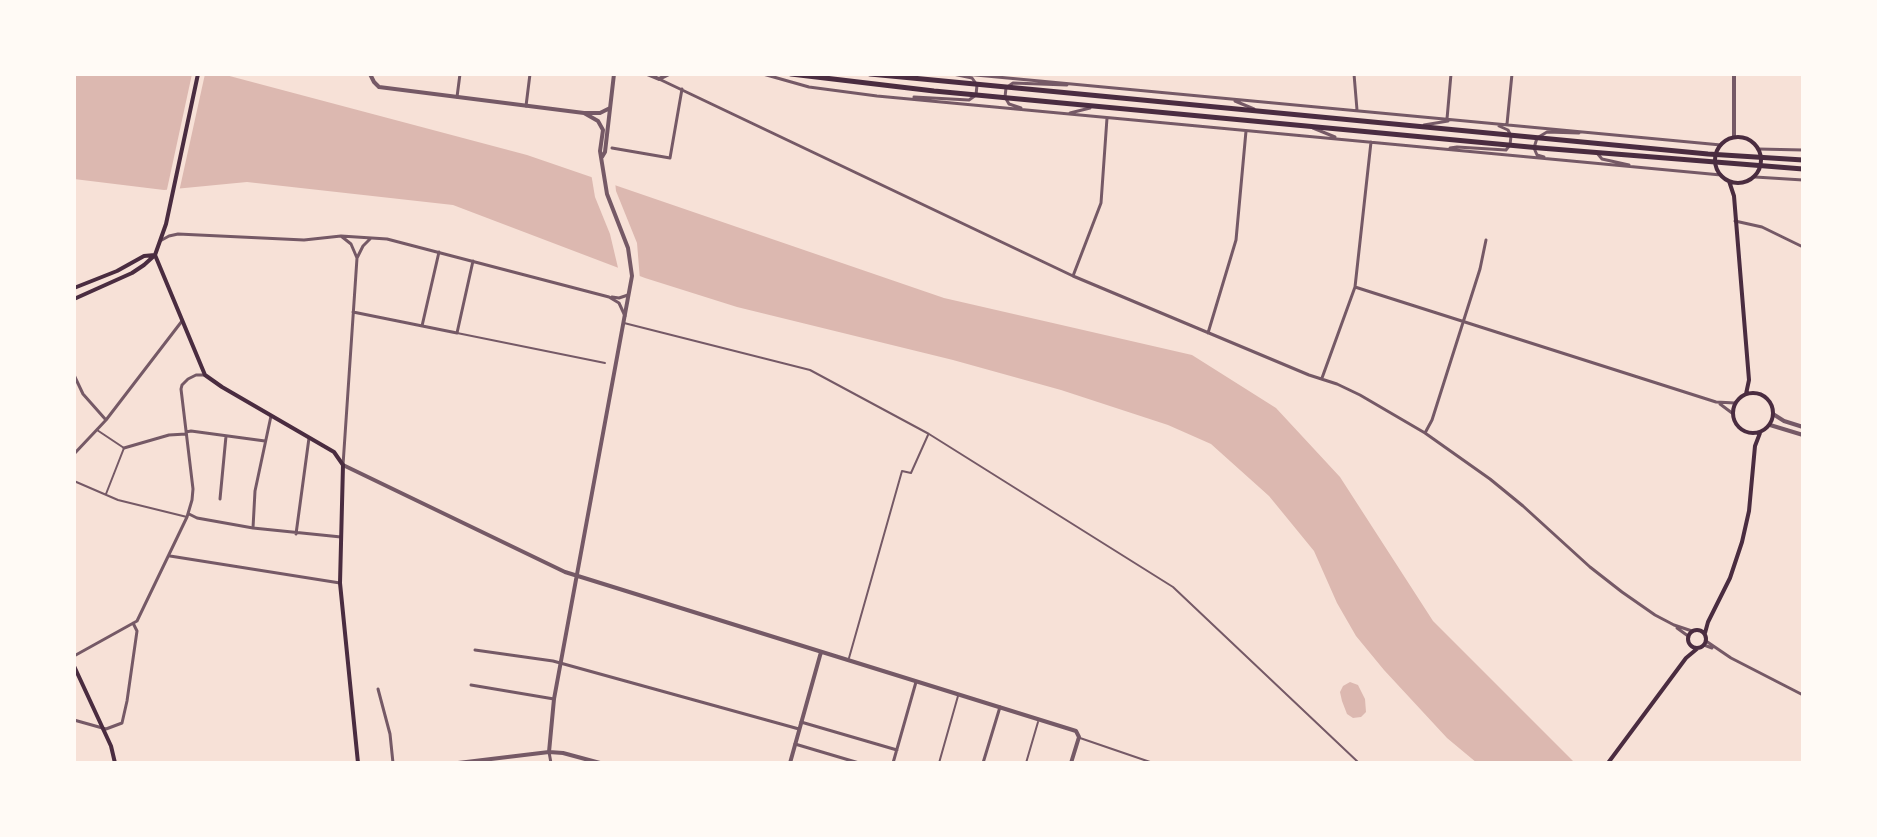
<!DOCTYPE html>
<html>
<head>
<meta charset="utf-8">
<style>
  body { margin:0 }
  #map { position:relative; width:1877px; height:837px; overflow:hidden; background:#f7e1d7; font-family:Karla,sans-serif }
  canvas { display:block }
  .frame { position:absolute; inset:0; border:76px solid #fffaf5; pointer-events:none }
</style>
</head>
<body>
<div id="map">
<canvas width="1877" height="837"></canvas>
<div class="frame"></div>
</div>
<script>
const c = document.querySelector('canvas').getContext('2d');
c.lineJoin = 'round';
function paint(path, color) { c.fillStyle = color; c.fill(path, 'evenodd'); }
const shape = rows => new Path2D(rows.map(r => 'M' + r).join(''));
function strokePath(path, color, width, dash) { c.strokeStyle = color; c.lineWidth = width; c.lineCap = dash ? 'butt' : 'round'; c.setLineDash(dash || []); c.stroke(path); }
paint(shape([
  [74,74,222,74,527,155,944,298,1192,355,1276,408,1340,477,1433,621,1575,763,1477,763,1447,738,1384,670,1356,636,1337,603,1314,551,1269,496,1211,444,1168,425,1061,390,953,360,737,307,645,278,453,205,247,182,164,190,74,179],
  [1350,682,1358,685,1365,699,1366,712,1361,717,1353,718,1347,714,1342,701,1340,692,1343,686]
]), '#dcb8b0');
paint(shape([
  [192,74,205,74,179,192,166,194],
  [591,173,615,181,616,191,637,243,640,280,619,272,610,234,595,197]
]), '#f7e1d7');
strokePath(shape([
  [939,763,958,696],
  [1026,763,1038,722]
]), '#755966', 2);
strokePath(shape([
  [624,323,810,370,929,434,1173,587,1359,763],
  [457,333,605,363],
  [97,430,124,448,106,494],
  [74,481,118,500,187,517],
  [849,658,902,471,911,473,928,435],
  [1080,738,1153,763]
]), '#755966', 2);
strokePath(shape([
  [763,74,809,87,877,96,1721,175],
  [965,74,1721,145],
  [1354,74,1357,110],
  [659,79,1073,276,1309,375,1337,384,1360,395,1425,433,1490,479,1523,506,1590,567,1622,592,1655,615,1674,625,1692,631],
  [457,97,460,74],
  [914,97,969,100,976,95,977,85,972,78,953,74],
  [1235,101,1254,109],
  [526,106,530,74],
  [1021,108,1009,104,1005,97,1006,88,1013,83,1067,85],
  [1070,113,1090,108],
  [1447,119,1451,74],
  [1507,124,1512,74],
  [1424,125,1448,121],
  [1313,128,1335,137],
  [612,148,670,158,682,89],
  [1450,148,1457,147,1506,150,1510,145,1511,136,1508,130,1499,126],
  [1758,149,1803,150],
  [1597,153,1602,159,1629,165],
  [1544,157,1537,155,1534,148,1537,138,1547,132,1579,133],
  [1755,177,1803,180],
  [1735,221,1762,227,1803,247],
  [341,236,351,244,357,258],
  [160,241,169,236,178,234,304,240,341,236,387,239,609,297,619,303,625,316],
  [1073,276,1101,203,1107,118],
  [1355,287,1716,402,1735,403],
  [612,297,619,298,628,295],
  [353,312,457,333,473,261],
  [422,326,439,252],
  [1208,333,1236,240,1246,131],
  [74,375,83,394,106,420],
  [1322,378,1355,287,1371,142],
  [1720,404,1732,413],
  [186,432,191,431,265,441],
  [1425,433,1432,420,1480,269,1486,240],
  [124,448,169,435,186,434],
  [74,454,106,420,182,321],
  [343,465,357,258,363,246,371,238],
  [220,499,226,436],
  [189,514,197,518,253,528,341,537],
  [253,528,255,491,271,416],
  [296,534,309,438],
  [170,556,340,583],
  [1677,628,1688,636],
  [1706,641,1731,658,1803,695],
  [1704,645,1712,648],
  [475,650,553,661,799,729],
  [74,656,137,621,187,517,192,500,193,489,181,389,182,385,188,379,196,375,205,375],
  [471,685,554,699],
  [378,689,390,734,393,763],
  [74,720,106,729,122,723,127,701,137,631,133,623],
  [801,722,897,750],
  [795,744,859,763],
  [549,752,551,763],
  [893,763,916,682],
  [983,763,1000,707]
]), '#755966', 3);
strokePath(shape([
  [370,74,374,82,379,87,584,113,600,113,610,108],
  [647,74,659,79,669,74],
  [1734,74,1734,137],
  [602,157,605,152,614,74],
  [1773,414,1784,421,1803,427],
  [1770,425,1803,435],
  [343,465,565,572,1076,731,1079,737,1071,763],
  [549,752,554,699,632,276,628,248,607,194,600,151,603,130,598,121,584,113],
  [458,763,549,752,563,753,600,763],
  [790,763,821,652]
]), '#755966', 4);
strokePath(shape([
  '1715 160a23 23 0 1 1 46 0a23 23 0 1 1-46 0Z',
  [1729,181,1734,196,1749,380,1746,394],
  [155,255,205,375,222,387,334,452,343,465,340,583,358,763],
  [74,288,117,271,144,256,155,255],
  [74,299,132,273,144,265,155,255,166,224,198,74],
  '1733 413a20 20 0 1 1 40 0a20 20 0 1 1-40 0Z',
  '1688 639a9 9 0 1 1 18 0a9 9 0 1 1-18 0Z',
  [1705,633,1708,622,1730,578,1742,542,1749,511,1755,446,1760,433],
  [74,666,111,746,115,763],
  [1608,763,1686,658,1698,648]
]), '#4a2c40', 4);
strokePath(shape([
  [791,74,934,91,1540,148,1803,169],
  [870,74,1708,154,1803,160]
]), '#4a2c40', 5);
</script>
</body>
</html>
